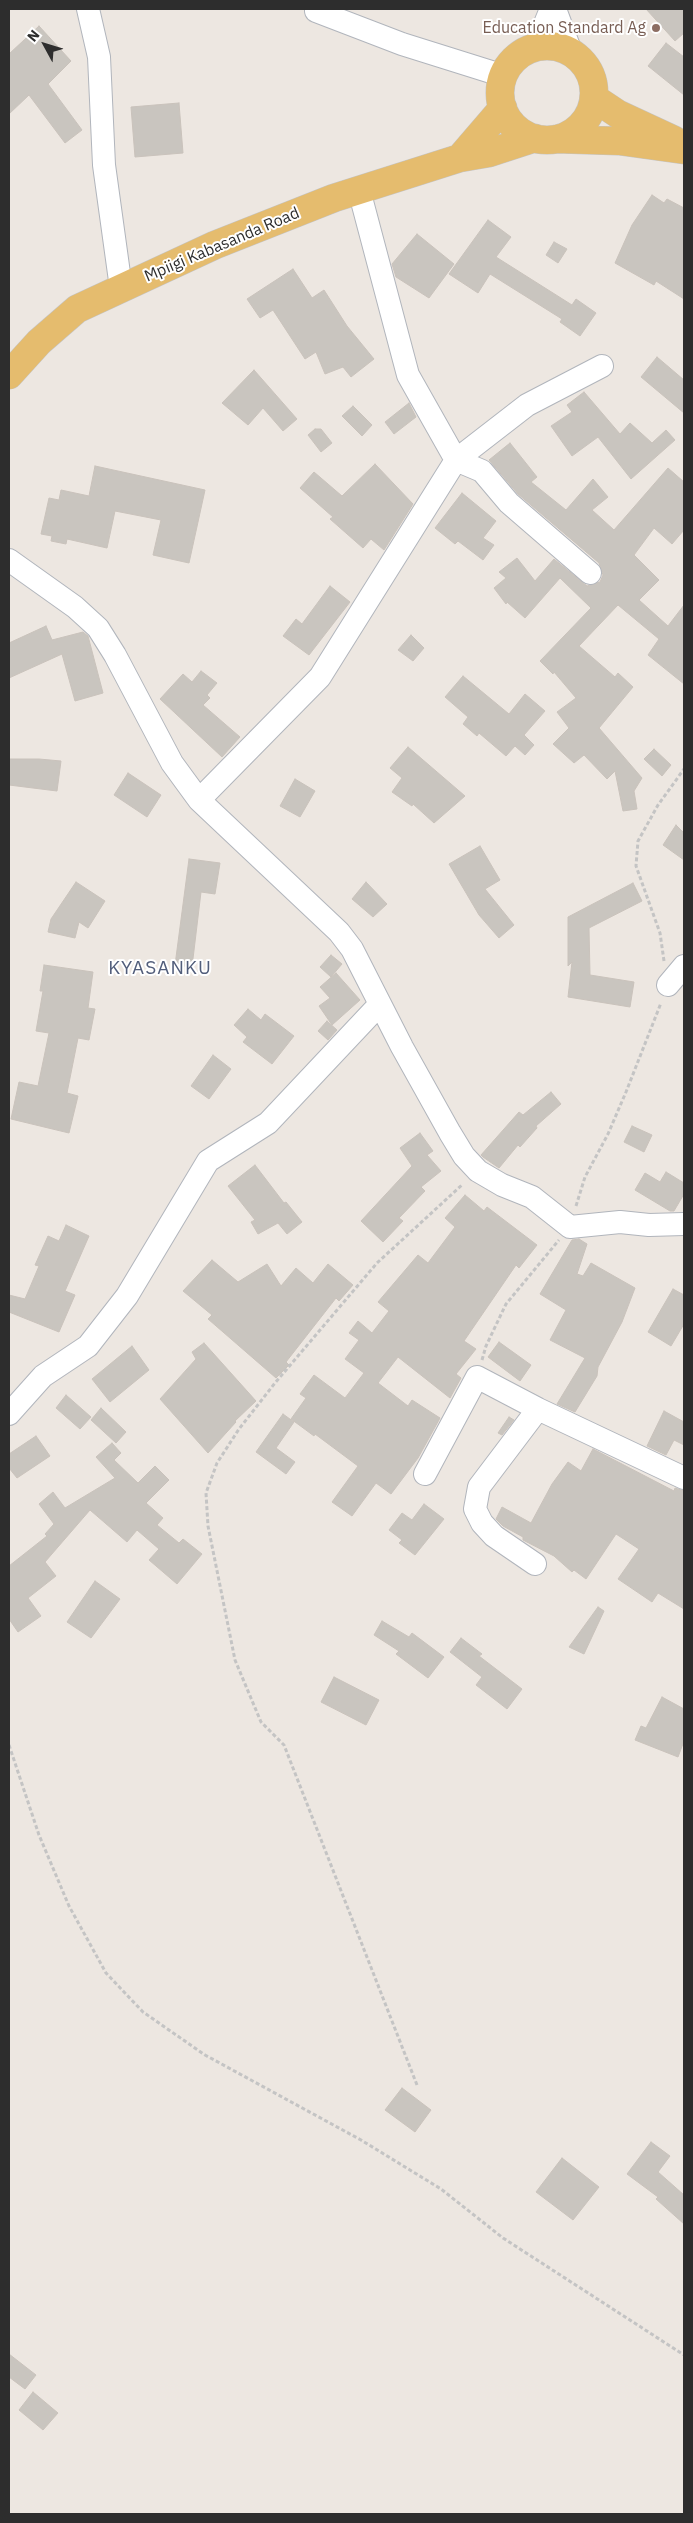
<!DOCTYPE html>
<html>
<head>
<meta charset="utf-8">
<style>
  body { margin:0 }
  #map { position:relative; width:693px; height:2523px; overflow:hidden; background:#ede7e1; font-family:"IBM Plex Sans",sans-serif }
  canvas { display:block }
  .frame { position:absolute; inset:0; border:10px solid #2d2d2d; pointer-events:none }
  .north { position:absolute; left:20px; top:20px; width:50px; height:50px; -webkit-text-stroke:4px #fff; paint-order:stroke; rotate:309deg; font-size:14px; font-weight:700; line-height:20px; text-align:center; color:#2d2d2d }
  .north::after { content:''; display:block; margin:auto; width:18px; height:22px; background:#2d2d2d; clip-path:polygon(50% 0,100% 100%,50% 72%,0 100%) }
</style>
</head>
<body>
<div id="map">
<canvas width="693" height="2523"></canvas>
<div class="frame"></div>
<div class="north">N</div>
</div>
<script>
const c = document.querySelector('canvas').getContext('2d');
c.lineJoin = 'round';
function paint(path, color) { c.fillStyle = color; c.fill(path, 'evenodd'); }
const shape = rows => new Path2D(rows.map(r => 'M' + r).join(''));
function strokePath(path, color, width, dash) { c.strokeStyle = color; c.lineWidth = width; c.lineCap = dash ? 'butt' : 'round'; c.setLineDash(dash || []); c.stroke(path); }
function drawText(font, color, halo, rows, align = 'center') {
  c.font = font + ' "IBM Plex Sans",sans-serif'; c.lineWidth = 4; c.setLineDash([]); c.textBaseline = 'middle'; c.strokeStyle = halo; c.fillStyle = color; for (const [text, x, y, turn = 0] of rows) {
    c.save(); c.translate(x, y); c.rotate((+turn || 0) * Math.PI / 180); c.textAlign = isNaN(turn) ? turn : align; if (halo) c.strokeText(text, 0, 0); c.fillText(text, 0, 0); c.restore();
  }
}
const building = shape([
  [646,9,684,9,684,33,675,41,646,9],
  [39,26,71,61,48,84,82,130,65,143,29,95,9,114,9,54,39,26],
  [666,43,684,57,684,95,648,66,666,43],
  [179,103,183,153,135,157,131,107,179,103],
  [652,195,664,203,667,199,684,208,684,299,656,281,654,285,615,263,632,225,652,195],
  [488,220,511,237,496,257,572,305,576,299,596,313,580,336,560,322,562,319,490,274,478,293,449,274,488,220],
  [417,234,454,264,429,298,396,277,392,264,417,234],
  [554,242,567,249,558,263,546,255,554,242],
  [293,269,312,298,324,290,347,326,374,359,351,377,343,367,325,374,316,352,305,359,273,310,260,318,247,299,293,269],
  [657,357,684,380,684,413,641,377,657,357],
  [254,370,297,419,283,431,263,408,248,425,222,403,254,370],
  [584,392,620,434,630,423,652,443,666,430,675,440,631,479,598,437,572,456,551,426,572,412,567,405,584,392],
  [409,403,416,417,394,434,385,422,409,403],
  [353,406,372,425,362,436,342,416,353,406],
  [315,429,321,429,332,443,321,452,308,435,315,429],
  [510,443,537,477,531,482,566,510,593,479,608,497,592,510,614,530,668,468,684,482,684,530,672,544,654,528,634,555,659,580,639,600,668,626,684,605,684,684,648,655,659,639,618,605,579,646,615,677,618,673,633,687,599,728,642,778,634,791,637,809,623,811,615,771,607,779,584,755,574,763,553,744,569,728,557,712,576,698,554,672,553,674,540,661,591,608,560,578,525,618,507,602,506,604,494,588,506,578,499,572,517,558,535,581,554,559,587,586,600,582,603,575,599,563,518,494,489,460,510,443],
  [375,464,413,504,384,550,371,539,363,548,330,519,333,517,300,488,314,472,342,496,375,464],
  [95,466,205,490,189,563,153,555,161,520,115,511,107,548,67,539,66,544,51,541,52,536,41,534,49,498,59,500,61,490,89,496,95,466],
  [462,493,496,521,483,538,494,545,483,560,458,541,455,544,435,528,462,493],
  [330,586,350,602,309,655,283,636,296,619,302,624,330,586],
  [46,626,52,640,83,632,88,636,103,693,75,701,62,654,9,678,9,643,46,626],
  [411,635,424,648,413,661,398,650,411,635],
  [201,671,217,683,207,695,210,698,203,705,240,737,222,757,160,699,183,674,192,682,201,671],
  [463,676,509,714,525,694,545,711,524,735,534,745,525,755,515,746,506,756,479,733,477,736,463,724,468,717,445,697,463,676],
  [408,747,465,796,434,823,413,804,412,806,392,792,402,778,390,768,408,747],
  [654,749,671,765,662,776,644,759,654,749],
  [9,759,39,759,61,761,57,791,9,785,9,759],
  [128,773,161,795,147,817,114,795,128,773],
  [295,779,315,791,300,817,280,806,295,779],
  [676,825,684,833,684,860,663,845,676,825],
  [480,846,500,880,485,889,514,925,499,938,479,915,449,864,480,846],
  [189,859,220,863,215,894,201,892,192,967,175,965,189,859],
  [76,882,105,901,88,928,79,922,75,938,48,932,51,919,76,882],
  [366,882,387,904,373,917,352,899,366,882],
  [633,883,642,901,589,928,590,975,634,982,630,1007,568,997,572,962,568,966,568,917,633,883],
  [331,955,342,964,331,977,320,967,331,955],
  [44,965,93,972,88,1008,95,1009,89,1040,78,1038,67,1093,78,1096,69,1133,11,1119,19,1082,38,1086,49,1033,36,1031,43,991,40,991,44,965],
  [336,973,360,1000,332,1025,319,1006,330,998,320,987,336,973],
  [248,1009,261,1020,265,1014,294,1036,272,1064,243,1042,247,1037,234,1025,248,1009],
  [327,1021,337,1030,328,1040,318,1031,327,1021],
  [213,1055,231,1069,209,1099,191,1086,213,1055],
  [551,1092,561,1104,536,1126,537,1128,520,1147,518,1145,499,1168,483,1157,481,1155,519,1112,523,1115,551,1092],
  [632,1126,652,1135,644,1152,624,1142,632,1126],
  [420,1133,433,1151,427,1155,441,1171,421,1187,425,1191,399,1218,403,1221,383,1242,361,1221,412,1166,400,1148,420,1133],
  [255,1165,284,1203,286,1202,302,1222,287,1234,278,1223,258,1234,251,1222,255,1220,228,1186,255,1165],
  [666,1172,684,1183,684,1194,674,1211,670,1211,635,1190,645,1173,660,1182,666,1172],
  [465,1195,484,1211,487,1207,537,1245,519,1268,516,1265,464,1341,476,1349,456,1374,461,1378,450,1398,398,1357,378,1383,408,1406,412,1400,440,1418,418,1458,391,1494,376,1483,352,1516,332,1502,358,1466,315,1434,314,1436,291,1419,306,1398,300,1394,314,1375,345,1398,364,1373,345,1359,359,1340,349,1333,358,1321,372,1333,389,1311,378,1302,418,1255,428,1263,455,1227,445,1218,465,1195],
  [66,1225,89,1236,65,1291,75,1295,59,1332,9,1312,9,1295,25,1299,39,1266,35,1265,48,1236,59,1241,66,1225],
  [579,1239,587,1244,577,1274,583,1276,591,1263,635,1288,622,1322,598,1367,597,1376,575,1412,557,1404,585,1358,550,1340,566,1310,540,1294,572,1240,579,1239],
  [212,1260,238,1282,267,1264,281,1286,296,1268,313,1283,328,1264,353,1285,339,1301,336,1298,286,1362,289,1365,276,1378,208,1319,212,1315,183,1291,212,1260],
  [673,1289,684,1295,684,1324,671,1346,648,1332,673,1289],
  [499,1342,531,1365,520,1381,488,1357,499,1342],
  [204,1343,256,1401,235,1421,236,1422,208,1453,160,1399,196,1359,192,1352,204,1343],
  [132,1346,149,1370,110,1402,92,1379,132,1346],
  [66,1395,91,1417,80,1429,56,1408,66,1395],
  [101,1408,126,1432,116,1443,91,1420,101,1408],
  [664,1411,684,1422,684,1445,674,1440,666,1455,647,1446,664,1411],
  [283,1414,294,1422,276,1448,295,1462,286,1474,256,1452,283,1414],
  [509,1417,514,1420,502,1435,498,1433,509,1417],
  [36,1436,50,1456,17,1478,9,1468,9,1454,36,1436],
  [112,1443,121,1453,114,1460,138,1483,155,1466,169,1480,146,1503,163,1518,157,1525,179,1543,183,1539,202,1554,177,1584,149,1560,159,1549,137,1530,127,1542,90,1510,45,1562,56,1576,28,1598,41,1616,18,1632,9,1619,9,1566,47,1536,45,1534,54,1524,39,1504,53,1492,65,1508,115,1478,96,1457,112,1443],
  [593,1449,674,1491,675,1488,684,1491,684,1609,658,1593,652,1602,618,1579,639,1549,616,1534,586,1579,574,1570,572,1572,554,1556,523,1540,523,1537,503,1526,496,1519,502,1507,531,1523,552,1484,568,1462,581,1471,593,1449],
  [424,1504,444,1519,415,1555,399,1543,402,1540,389,1530,402,1513,412,1520,424,1504],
  [95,1581,120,1599,91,1638,67,1622,95,1581],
  [598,1607,604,1611,584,1654,569,1647,598,1607],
  [382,1621,409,1637,412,1633,444,1657,428,1678,396,1654,399,1651,374,1635,382,1621],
  [461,1638,482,1654,479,1656,522,1689,507,1709,476,1685,482,1677,450,1652,461,1638],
  [334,1677,379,1700,366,1725,321,1702,334,1677],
  [662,1697,684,1709,684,1741,678,1757,635,1740,641,1726,646,1728,662,1697],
  [402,2088,431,2110,415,2132,385,2110,402,2088],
  [651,2142,670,2156,658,2172,684,2195,684,2224,656,2199,658,2197,627,2174,651,2142],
  [562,2158,599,2187,573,2220,536,2192,562,2158],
  [9,2354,36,2375,25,2389,9,2377,9,2354],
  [33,2392,58,2413,43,2430,19,2410,33,2392]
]);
paint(building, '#c9c5bf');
strokePath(building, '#c9c2bb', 1);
const minor = shape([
  [88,9,99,57,104,165,121,288],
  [555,9,571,52],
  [316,11,402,44,504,76],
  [535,48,551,9],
  [359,190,408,375,456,460,482,471,509,503,590,573],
  [9,560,75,607,98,628,115,655,172,763,199,800,339,932,352,949,402,1047,450,1133,464,1156,478,1171,502,1185,532,1197,570,1227,620,1222,649,1225,684,1224],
  [199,800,320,677,456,460,527,405,602,366],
  [668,985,684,966],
  [9,1414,43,1376,88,1346,127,1296,208,1161,268,1123,380,1004],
  [425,1474,477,1377,538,1409,684,1478],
  [535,1564,494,1536,482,1523,475,1509,479,1487,538,1409]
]);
const major = shape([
  '500 93a47 47 0 1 1 94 0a47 47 0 1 1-94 0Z',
  [594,98,618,114,674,140],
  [556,139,619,141,684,150],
  [460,158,503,108],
  [9,375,39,342,77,309,215,245,334,198,460,158,489,153,535,138]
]);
strokePath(minor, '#b1b5bc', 24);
strokePath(major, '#c4c4c4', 29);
strokePath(shape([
  [664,961,660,933,636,866,638,841,658,805,684,769],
  [576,1206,585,1177,608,1134,626,1092,661,1003],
  [482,1360,486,1346,506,1304,559,1240],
  [9,1745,39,1835,69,1906,106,1973,143,2012,205,2055,361,2140,441,2189,503,2238,684,2355],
  [417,2085,284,1745,261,1722,235,1660,208,1526,206,1493,217,1463,239,1429,275,1383,377,1263,463,1184]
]), '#c4c4c4', 3, [4, 2.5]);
strokePath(minor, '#fff', 22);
strokePath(major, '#e5bc6e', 28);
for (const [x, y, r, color] of [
  [656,28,5,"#8d6e63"]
]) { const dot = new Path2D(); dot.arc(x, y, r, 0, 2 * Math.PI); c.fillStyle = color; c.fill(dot); strokePath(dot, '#fff', 2); }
drawText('16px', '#785e54', '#fff', [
  ["Education Standard Ag",646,28]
], 'right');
drawText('16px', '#2d2d2d', '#fff', [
  ["Mpiigi Kabasanda Road",222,245,-23]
]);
c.letterSpacing = '1px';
drawText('19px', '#515d7a', '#fff', [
  ["KYASANKU",160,969]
]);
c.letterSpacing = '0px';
</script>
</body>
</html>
